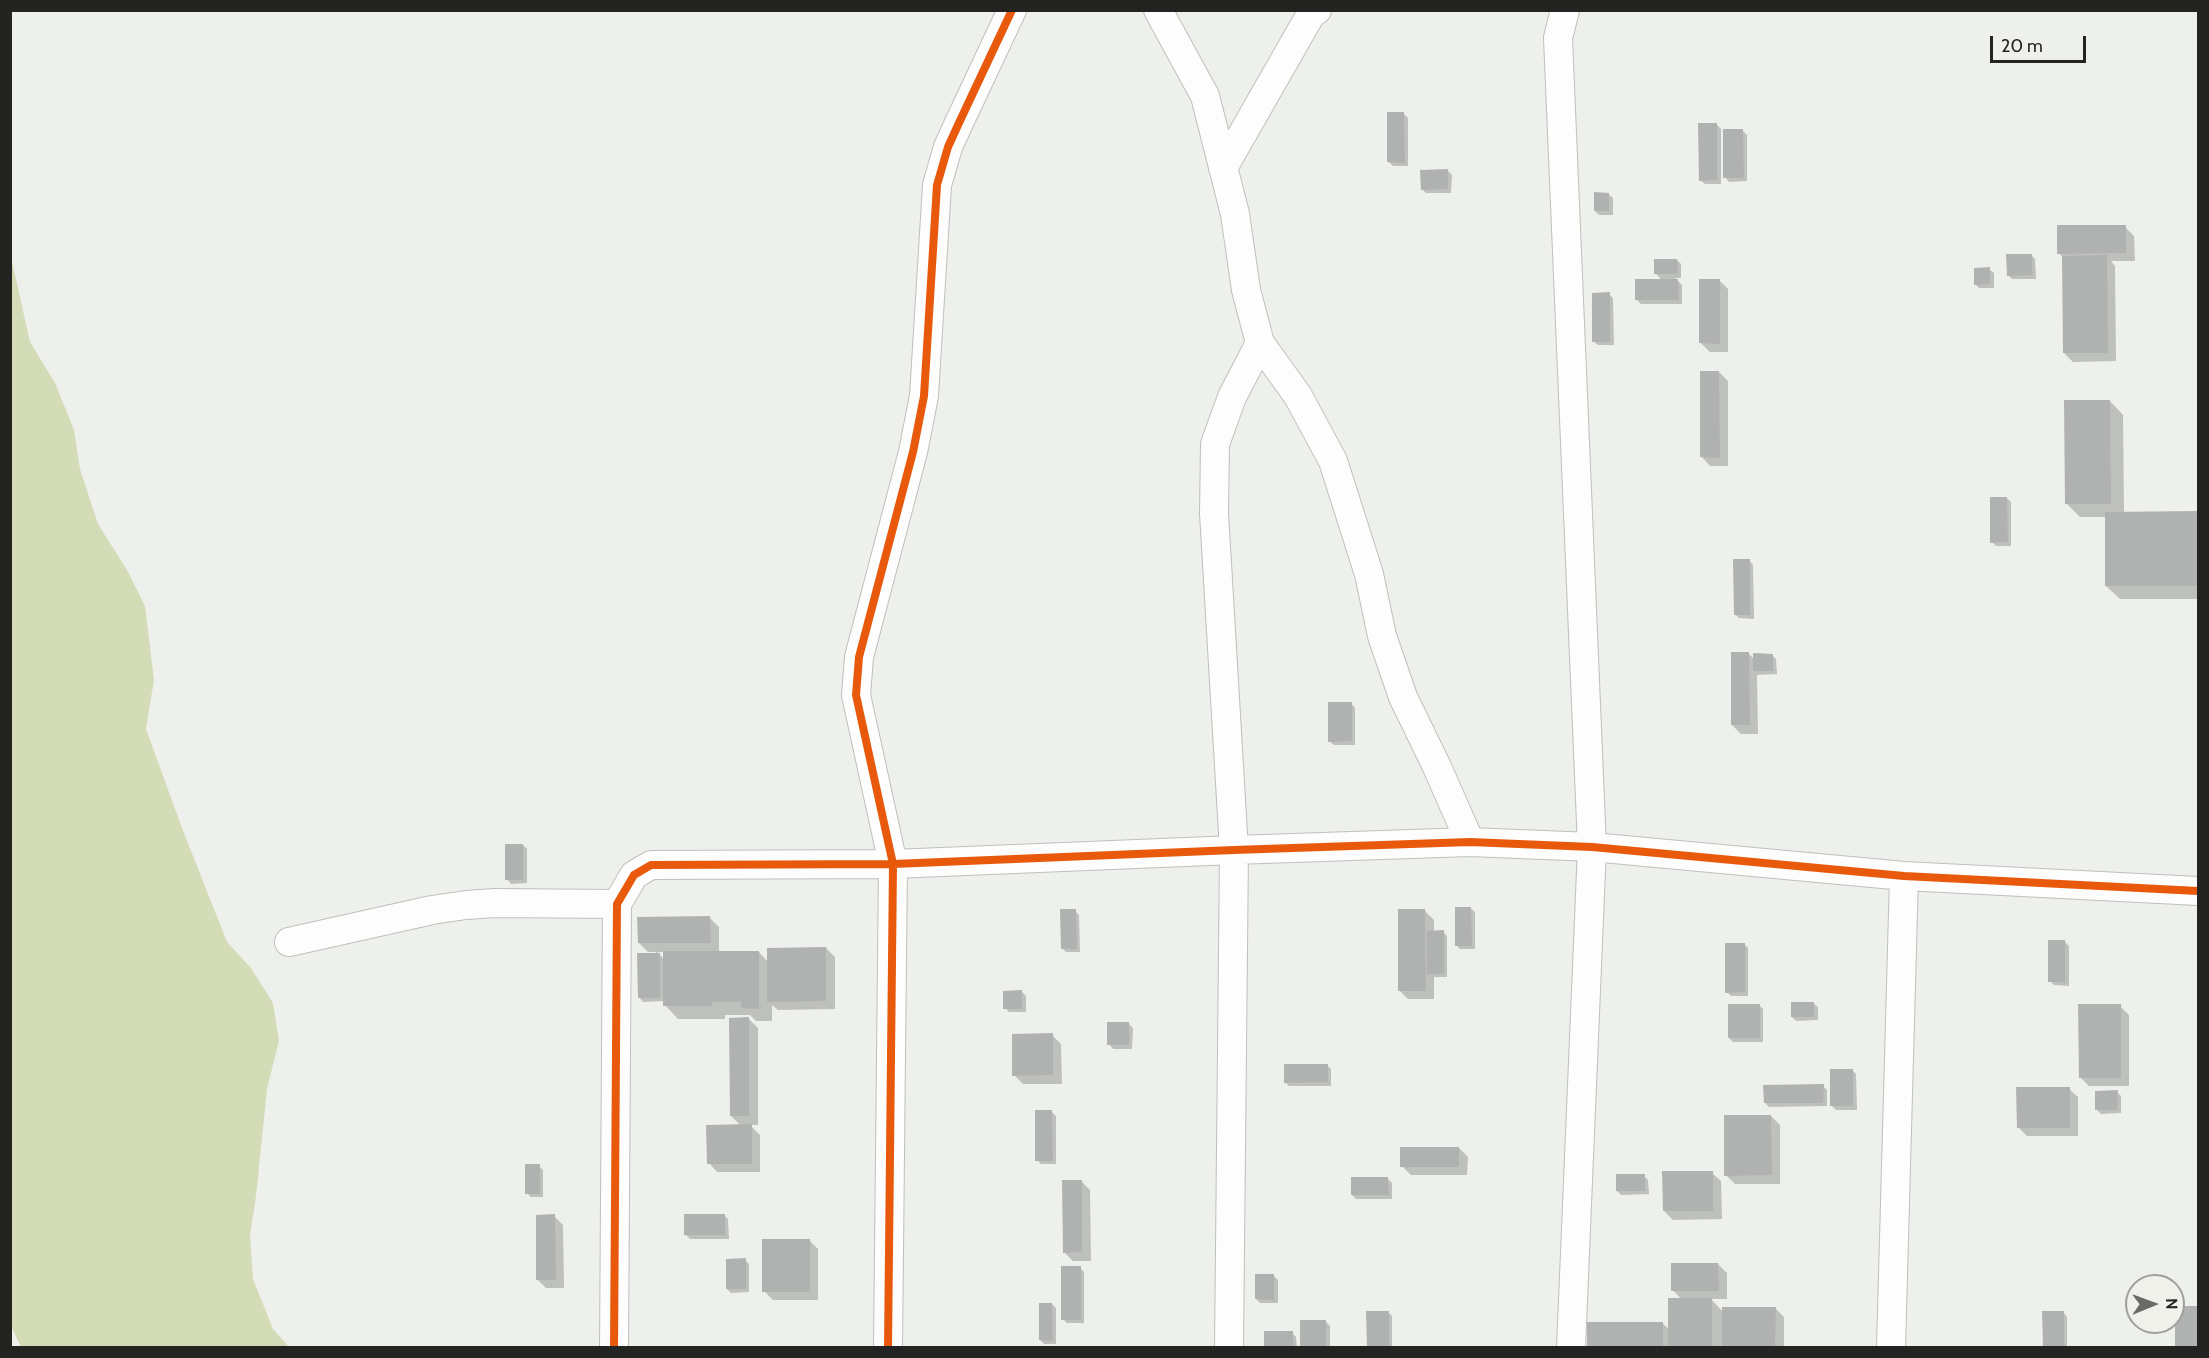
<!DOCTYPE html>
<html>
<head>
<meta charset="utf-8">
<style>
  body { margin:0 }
  #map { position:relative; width:2209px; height:1358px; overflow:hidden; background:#eef0eb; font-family:Cabin,sans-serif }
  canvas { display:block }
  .frame { position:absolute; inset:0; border:12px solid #232321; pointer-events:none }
  .north { position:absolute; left:2125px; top:1274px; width:60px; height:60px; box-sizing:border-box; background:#eff1ea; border:2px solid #9d9f9a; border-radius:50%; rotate:89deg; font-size:16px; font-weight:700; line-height:24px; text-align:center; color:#232321 }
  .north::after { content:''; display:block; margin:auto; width:21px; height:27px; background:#6a6b68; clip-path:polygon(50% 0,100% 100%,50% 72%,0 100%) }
  .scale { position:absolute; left:1990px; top:36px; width:96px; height:27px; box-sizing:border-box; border:3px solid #232321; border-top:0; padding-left:8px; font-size:18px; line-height:21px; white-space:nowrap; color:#232321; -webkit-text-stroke:4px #eff1ea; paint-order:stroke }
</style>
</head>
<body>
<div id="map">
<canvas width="2209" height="1358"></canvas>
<div class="frame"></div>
<div class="north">N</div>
<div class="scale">20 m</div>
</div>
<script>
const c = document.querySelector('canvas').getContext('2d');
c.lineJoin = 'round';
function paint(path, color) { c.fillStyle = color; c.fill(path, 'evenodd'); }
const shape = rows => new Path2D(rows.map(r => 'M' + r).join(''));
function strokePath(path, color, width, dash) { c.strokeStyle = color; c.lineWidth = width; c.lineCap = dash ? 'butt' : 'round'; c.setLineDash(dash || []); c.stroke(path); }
paint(shape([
  [10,180,11,257,30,342,55,383,74,430,80,469,98,524,127,570,145,606,154,680,146,729,182,828,227,942,251,968,273,1003,279,1041,267,1089,256,1196,250,1236,253,1279,273,1329,289,1347,21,1347,11,1326]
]), '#d4dcb7');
paint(shape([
  [1404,114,1408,118,1408,166,1393,166,1389,162],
  [1717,125,1721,129,1721,184,1705,184,1700,180],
  [1743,131,1747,135,1747,181,1729,182,1725,177],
  [1448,171,1452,175,1451,193,1426,193,1422,189],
  [1608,194,1613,198,1613,215,1599,215,1595,211],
  [2125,227,2134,236,2135,261,2111,261,2115,266,2116,361,2073,362,2064,353,2063,258,2059,253],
  [2031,255,2035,259,2036,279,2012,279,2008,275],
  [1677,260,1681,264,1681,278,1675,278,1682,285,1682,304,1641,304,1637,300,1663,281,1656,274],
  [1989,269,1994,273,1994,288,1979,288,1975,284],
  [1719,280,1728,289,1728,352,1710,352,1701,343],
  [1609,294,1613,298,1614,345,1598,345,1593,341],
  [1719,372,1728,381,1728,466,1710,466,1702,457],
  [2110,401,2123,415,2124,513,2198,513,2198,599,2120,599,2106,586,2106,517,2080,517,2066,503],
  [2007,498,2011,502,2011,546,1996,546,1992,542],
  [1749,560,1753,565,1754,619,1739,618,1735,614],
  [1748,653,1754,659,1772,655,1776,659,1777,674,1757,675,1758,734,1741,734,1732,725],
  [1351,703,1355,708,1355,745,1334,745,1329,741],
  [523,845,527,849,527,883,511,884,507,879],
  [1470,908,1475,912,1475,949,1460,949,1456,945],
  [1075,911,1079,915,1080,952,1066,952,1062,948],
  [1425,911,1434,920,1434,932,1443,932,1447,936,1447,977,1434,977,1434,999,1408,999,1399,990],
  [710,918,719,927,719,952,759,952,768,962,826,948,835,957,835,1009,778,1010,772,1005,772,1021,756,1021,750,1015,725,1015,725,1019,678,1019,665,1005,665,1001,643,1002,639,997,656,952,648,952,639,943],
  [657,952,665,952,665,960],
  [2065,942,2069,946,2069,986,2054,985,2050,981],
  [1744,944,1748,948,1748,996,1731,996,1727,992],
  [1022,992,1026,996,1026,1012,1009,1012,1005,1008],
  [1813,1003,1818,1007,1818,1020,1796,1021,1792,1017],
  [1759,1005,1763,1009,1763,1042,1733,1042,1729,1038],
  [2120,1006,2129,1015,2129,1086,2089,1086,2080,1077],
  [749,1019,758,1028,758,1125,750,1125,760,1135,760,1172,717,1172,709,1163,741,1126,731,1116],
  [1129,1024,1133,1028,1132,1049,1113,1049,1109,1044],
  [1052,1035,1061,1044,1062,1084,1023,1084,1014,1075],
  [1327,1065,1331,1069,1331,1086,1289,1086,1285,1082],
  [1852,1070,1856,1074,1857,1110,1836,1110,1832,1106],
  [1823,1086,1827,1090,1827,1106,1769,1107,1765,1103],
  [2069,1089,2078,1097,2078,1136,2027,1136,2018,1127],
  [2117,1092,2121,1096,2121,1113,2101,1114,2097,1110],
  [1052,1112,1056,1116,1056,1164,1041,1164,1037,1160],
  [1771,1116,1780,1125,1780,1184,1735,1184,1726,1175],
  [1459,1148,1468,1157,1467,1175,1411,1175,1402,1166],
  [539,1166,543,1170,543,1197,531,1197,527,1193],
  [1712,1173,1721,1181,1722,1219,1673,1220,1664,1211],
  [1644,1176,1648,1180,1649,1194,1621,1195,1617,1191],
  [1388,1179,1392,1183,1392,1199,1356,1199,1352,1195],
  [1081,1181,1090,1190,1091,1261,1073,1261,1064,1252],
  [724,1215,728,1219,729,1239,690,1239,686,1235],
  [554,1216,563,1225,564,1288,546,1288,537,1279],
  [809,1240,818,1249,818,1300,773,1300,764,1291],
  [745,1260,749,1264,749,1292,731,1293,727,1289],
  [1718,1264,1727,1273,1727,1299,1711,1299,1723,1312,1775,1308,1784,1317,1784,1348,1723,1348,1721,1345,1721,1348,1588,1348,1662,1323,1670,1330,1682,1300,1673,1290],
  [1080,1268,1084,1272,1084,1323,1067,1323,1063,1319],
  [1274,1276,1278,1280,1278,1303,1260,1303,1256,1299],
  [1052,1304,1056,1308,1056,1344,1044,1344,1040,1340],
  [2176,1308,2198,1308,2198,1348,2177,1348],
  [1388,1312,1392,1316,1392,1348,1368,1348],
  [2063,1312,2067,1317,2067,1348,2045,1348],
  [1326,1322,1330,1326,1330,1348,1302,1348],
  [1292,1333,1296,1337,1297,1348,1265,1348]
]), '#0003');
paint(shape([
  [1387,112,1404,112,1405,163,1387,162],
  [1698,123,1717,123,1717,180,1699,181],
  [1723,129,1743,129,1744,178,1723,178],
  [1448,169,1448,189,1421,190,1420,170],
  [1594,192,1609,193,1609,211,1594,211],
  [2057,225,2126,225,2126,253,2057,254],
  [2006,254,2032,254,2032,275,2007,276],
  [2107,255,2108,353,2063,353,2062,256],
  [1654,259,1677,259,1678,274,1654,274],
  [1990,267,1990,284,1974,285,1974,268],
  [1635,279,1678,279,1679,300,1635,300],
  [1699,279,1720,279,1720,344,1699,343],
  [1610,292,1610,342,1592,342,1592,293],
  [1700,371,1719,371,1720,458,1700,457],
  [2064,400,2110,400,2111,504,2065,504],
  [1990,497,2007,497,2008,542,1990,543],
  [2198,511,2198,586,2105,586,2105,512],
  [1733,559,1750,559,1750,615,1734,615],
  [1731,652,1749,652,1750,725,1731,725],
  [1753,653,1773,654,1773,671,1753,671],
  [1328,702,1352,702,1352,741,1328,742],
  [505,844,523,844,523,880,505,880],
  [1455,907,1471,907,1472,946,1455,946],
  [1060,909,1076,909,1077,949,1061,949],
  [1398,909,1425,909,1426,991,1398,991],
  [710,916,711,943,638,943,637,917],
  [1444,930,1444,974,1427,974,1427,931],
  [2048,940,2065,940,2065,982,2048,982],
  [1725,943,1745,943,1745,992,1725,993],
  [826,947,826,1001,767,1002,767,948],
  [663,951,759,951,759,1009,741,1008,741,1002,712,1002,712,1006,663,1006],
  [637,953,660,953,660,998,638,998],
  [1022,990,1022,1009,1003,1009,1003,991],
  [1791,1002,1814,1002,1814,1017,1791,1017],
  [1728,1004,1760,1004,1760,1038,1728,1038],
  [2078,1004,2121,1004,2121,1078,2079,1078],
  [749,1017,749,1116,730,1116,729,1018],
  [1107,1022,1129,1022,1129,1045,1107,1045],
  [1053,1033,1053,1075,1012,1076,1012,1034],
  [1284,1064,1328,1064,1328,1082,1284,1083],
  [1830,1069,1853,1069,1853,1106,1830,1106],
  [1824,1084,1823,1103,1764,1103,1763,1085],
  [2016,1087,2070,1087,2070,1128,2017,1128],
  [2118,1090,2117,1110,2095,1110,2095,1091],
  [1035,1110,1052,1110,1053,1161,1035,1161],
  [1724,1115,1771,1115,1772,1175,1724,1176],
  [752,1124,752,1164,707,1164,706,1125],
  [1400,1147,1459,1147,1459,1167,1400,1167],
  [525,1164,540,1164,540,1194,525,1194],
  [1662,1171,1713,1171,1713,1211,1663,1211],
  [1616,1174,1645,1174,1645,1191,1616,1191],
  [1351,1177,1388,1177,1389,1195,1351,1195],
  [1062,1180,1082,1180,1082,1252,1063,1253],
  [555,1214,556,1280,536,1280,536,1215],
  [684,1214,725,1214,725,1235,684,1235],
  [762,1239,810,1239,810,1292,762,1292],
  [746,1258,746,1289,726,1289,726,1259],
  [1671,1263,1718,1263,1719,1291,1671,1291],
  [1061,1266,1081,1266,1081,1320,1061,1320],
  [1255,1274,1274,1274,1274,1300,1255,1299],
  [1668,1298,1712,1298,1712,1348,1668,1348],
  [1039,1303,1052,1303,1053,1341,1039,1340],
  [2175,1306,2198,1306,2198,1348,2175,1348],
  [1722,1307,1776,1307,1775,1348,1722,1348],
  [1366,1311,1389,1311,1389,1348,1367,1348],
  [2042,1311,2064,1311,2064,1348,2043,1348],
  [1300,1320,1326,1320,1326,1348,1300,1348],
  [1587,1322,1663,1322,1663,1348,1587,1348],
  [1264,1331,1293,1331,1293,1348,1264,1348]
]), '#b0b2b1');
const minor = shape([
  [1158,10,1205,96,1235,214,1246,290,1260,343,1298,396,1333,461,1369,574,1382,636,1403,697,1437,767,1470,842],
  [1565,10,1558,38,1592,847,1571,1348],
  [1223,168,1311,14,1317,10],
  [289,942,432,910,466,905,495,903,617,904],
  [614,1348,617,904,634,875,651,865,893,864,1234,850,1470,842,1592,847,1904,876,2198,891],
  [888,1348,893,864,856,695,859,657,913,452,924,396,937,185,948,147,958,125,1012,10],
  [1229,1348,1234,850,1214,513,1215,444,1232,397,1260,343],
  [1891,1348,1904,876]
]);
strokePath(minor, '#bec0bc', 30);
strokePath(minor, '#fcfdfc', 28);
strokePath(shape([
  [614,1348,617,904,634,875,651,865,893,864,1234,850,1470,842,1592,847,1904,876,2198,891],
  [888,1348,893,864,856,695,859,657,913,452,924,396,937,185,948,147,958,125,1012,10]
]), '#e8590c', 8);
</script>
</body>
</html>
